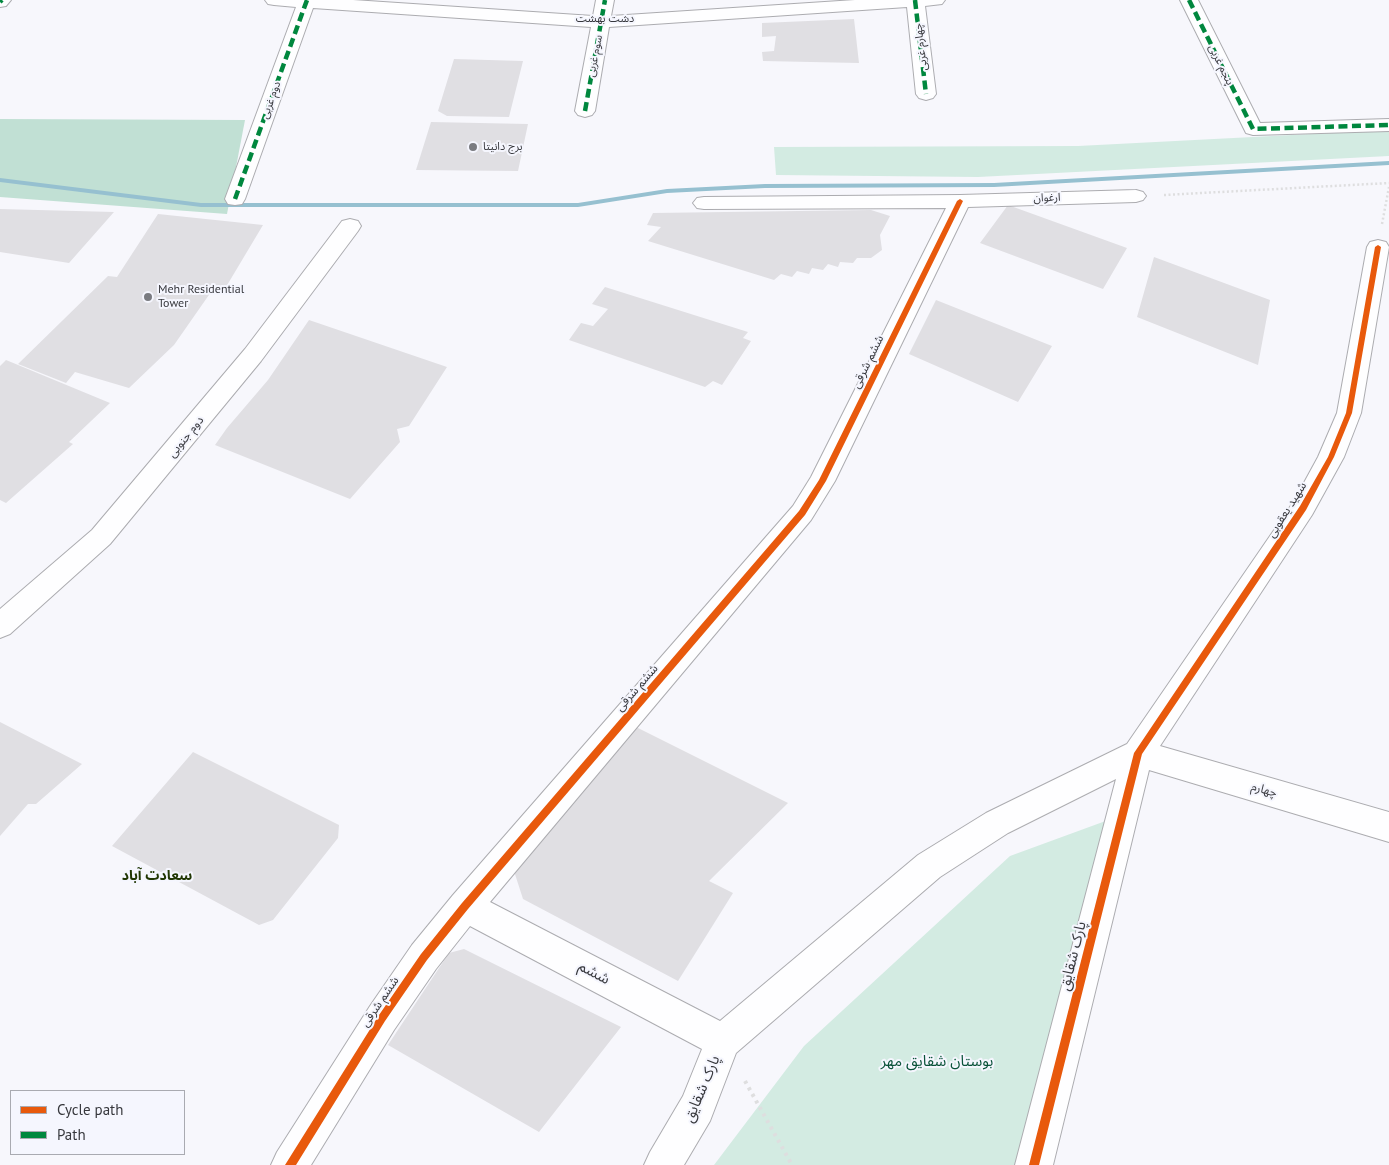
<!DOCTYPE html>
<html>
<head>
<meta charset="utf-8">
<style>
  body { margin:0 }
  #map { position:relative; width:1389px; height:1165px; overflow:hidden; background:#f7f7fc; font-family:"PT Sans",sans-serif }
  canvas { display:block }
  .legend { position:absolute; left:10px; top:1090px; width:175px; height:65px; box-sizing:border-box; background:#f5f6fe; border:1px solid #a9aab1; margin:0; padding:6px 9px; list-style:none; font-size:15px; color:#37383d }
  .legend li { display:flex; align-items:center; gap:10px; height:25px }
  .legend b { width:25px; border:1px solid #a9aab1 }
</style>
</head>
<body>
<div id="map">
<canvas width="1389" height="1165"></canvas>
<ul class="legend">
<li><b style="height:6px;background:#e8590c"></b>Cycle path</li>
<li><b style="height:6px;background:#00873e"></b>Path</li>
</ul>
</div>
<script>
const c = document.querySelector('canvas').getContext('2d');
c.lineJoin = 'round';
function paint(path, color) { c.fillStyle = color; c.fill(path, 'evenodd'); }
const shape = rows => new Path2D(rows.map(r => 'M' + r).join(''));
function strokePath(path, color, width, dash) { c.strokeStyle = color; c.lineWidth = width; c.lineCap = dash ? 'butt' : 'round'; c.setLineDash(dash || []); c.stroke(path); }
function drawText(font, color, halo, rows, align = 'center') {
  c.font = font + ' "PT Sans","Noto Sans Arabic",sans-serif'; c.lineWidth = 4; c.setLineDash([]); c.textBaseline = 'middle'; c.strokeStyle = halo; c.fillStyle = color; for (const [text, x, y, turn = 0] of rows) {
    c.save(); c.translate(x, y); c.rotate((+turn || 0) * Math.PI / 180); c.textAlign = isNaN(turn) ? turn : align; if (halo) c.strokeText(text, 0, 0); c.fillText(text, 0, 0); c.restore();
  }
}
paint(shape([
  [1389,130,1389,156,978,177,776,175,774,147,1078,146],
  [1111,819,1015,1165,714,1165,804,1046,1010,856]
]), '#d3ebe2');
paint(shape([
  [0,119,245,120,227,214,0,197]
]), '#c1e0d4');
paint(shape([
  [1389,161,1389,165,994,187,765,188,667,193,578,207,201,207,0,182,0,178,201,203,578,203,667,189,765,184,994,183,1389,161]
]), '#96c0d0');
paint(shape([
  [854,19,859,63,763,61,762,52,774,51,776,36,762,37,762,23],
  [454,59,523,61,509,117,447,116,438,111],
  [431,122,528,124,518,171,416,170],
  [1008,205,1127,248,1103,289,980,243],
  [0,209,114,212,69,263,0,252],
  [871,210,890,216,880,235,882,250,871,258,857,258,853,263,840,262,838,267,828,264,823,270,812,268,809,274,797,271,792,277,781,274,774,280,648,241,661,227,647,225,653,213],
  [158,214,263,225,223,292,211,292,174,345,129,388,75,372,66,383,18,364,108,276,117,277],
  [1154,257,1270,300,1258,365,1137,317],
  [605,287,748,332,743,338,751,341,722,385,713,381,705,387,569,340,581,323,593,326,608,309,592,304],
  [936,300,1052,346,1018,402,909,354],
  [309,320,447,367,409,426,397,429,400,442,350,499,215,445,227,428,268,380],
  [6,360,110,403,69,442,73,444,6,503,0,500,0,366],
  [0,722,82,764,36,804,28,804,0,836],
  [636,727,788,803,709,881,733,893,678,981,523,899,513,868],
  [193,752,339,825,338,838,273,920,259,925,112,846],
  [464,949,621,1027,539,1132,388,1045,449,953]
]), '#e0dfe3');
const minor = shape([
  [0,0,11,0,6,6,0,7,0,0],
  [265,0,353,0,593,16,596,0,614,0,611,16,855,0,945,0,942,4,925,6,936,94,933,98,926,100,919,98,916,94,907,7,609,27,595,111,592,115,585,117,578,115,575,111,591,27,313,8,245,199,242,204,235,205,228,204,225,199,296,7,274,5,268,4,265,0],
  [1180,0,1198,0,1260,123,1389,119,1389,131,1253,135,1246,133,1180,0],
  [1136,190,1143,192,1146,196,1143,200,1136,202,968,207,835,481,811,520,490,902,720,1021,918,855,986,813,1127,744,1294,501,1318,457,1337,413,1367,247,1370,242,1378,240,1386,242,1389,247,1361,413,1344,457,1312,515,1160,746,1389,812,1389,842,1149,770,1053,1165,1015,1165,1116,779,1008,833,940,877,736,1053,710,1121,684,1165,644,1165,650,1152,683,1096,702,1049,470,926,436,969,394,1030,311,1165,271,1165,277,1152,370,1006,412,945,453,895,793,506,811,477,946,208,704,209,697,208,693,203,697,198,704,197,960,195,1136,190],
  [350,219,358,221,361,226,358,231,261,361,110,544,10,634,0,638,0,609,92,530,245,349,342,221,350,219]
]);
strokePath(minor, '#acacb0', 2);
strokePath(shape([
  [1164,195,1389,183],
  [1382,224,1389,187]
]), '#dededf', 2.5, [2, 2.5]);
strokePath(shape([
  [745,1081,792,1165]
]), '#dededf', 4, [3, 4.5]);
paint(minor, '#fefeff');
strokePath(shape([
  [915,0,926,94],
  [1189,0,1253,129,1389,125],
  [0,2,2,0],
  [585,111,605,0],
  [235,199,307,0]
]), '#00873e', 4.5, [9, 4.5]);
paint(shape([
  [960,199,963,201,826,481,805,515,468,909,427,960,385,1021,296,1165,285,1165,379,1015,421,954,462,903,799,511,819,480,957,201,960,199],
  [1378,245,1381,247,1352,413,1334,457,1306,510,1142,754,1039,1165,1029,1165,1134,753,1300,506,1328,457,1346,413,1375,247,1378,245]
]), '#e8590c');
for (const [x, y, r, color] of [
  [473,147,5,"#7a7b80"],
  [148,297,5,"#7a7b80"]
]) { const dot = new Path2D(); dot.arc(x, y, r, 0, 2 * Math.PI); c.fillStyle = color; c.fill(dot); strokePath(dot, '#f5f6fe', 2); }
drawText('11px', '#37383d', '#f5f6fe', [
  ["دشت بهشت",605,19],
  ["چهارم غربی",921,47,-97],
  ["سوم غربی",595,56,-79],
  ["پنجم غربی",1221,65,64],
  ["دوم غربی",271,100,-70],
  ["ارغوان",1047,198,-2]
]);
drawText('11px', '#37383d', '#f5f6fe', [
  ["برج دانیتا",483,147]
], 'left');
drawText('12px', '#37383d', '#f5f6fe', [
  ["Mehr Residential",158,290],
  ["Tower",158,304]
], 'left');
drawText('12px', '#37383d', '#f5f6fe', [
  ["ششم شرقی",868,362,-64],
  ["دوم جنوبی",186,437,-51],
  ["شهید یعقوبی",1287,510,-58],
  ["ششم شرقی",637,688,-49],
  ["چهارم",1264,790,16],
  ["ششم شرقی",380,1002,-56]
]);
drawText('bold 14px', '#213703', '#f5f6fe', [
  ["سعادت آباد",157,876]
]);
drawText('15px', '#37383d', '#f5f6fe', [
  ["پارک شقایق",1073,956,-76],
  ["ششم",594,973,28],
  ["پارک شقایق",702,1089,-67]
]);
drawText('15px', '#095239', '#f5f6fe', [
  ["بوستان شقایق مهر",937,1062]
]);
</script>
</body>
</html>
